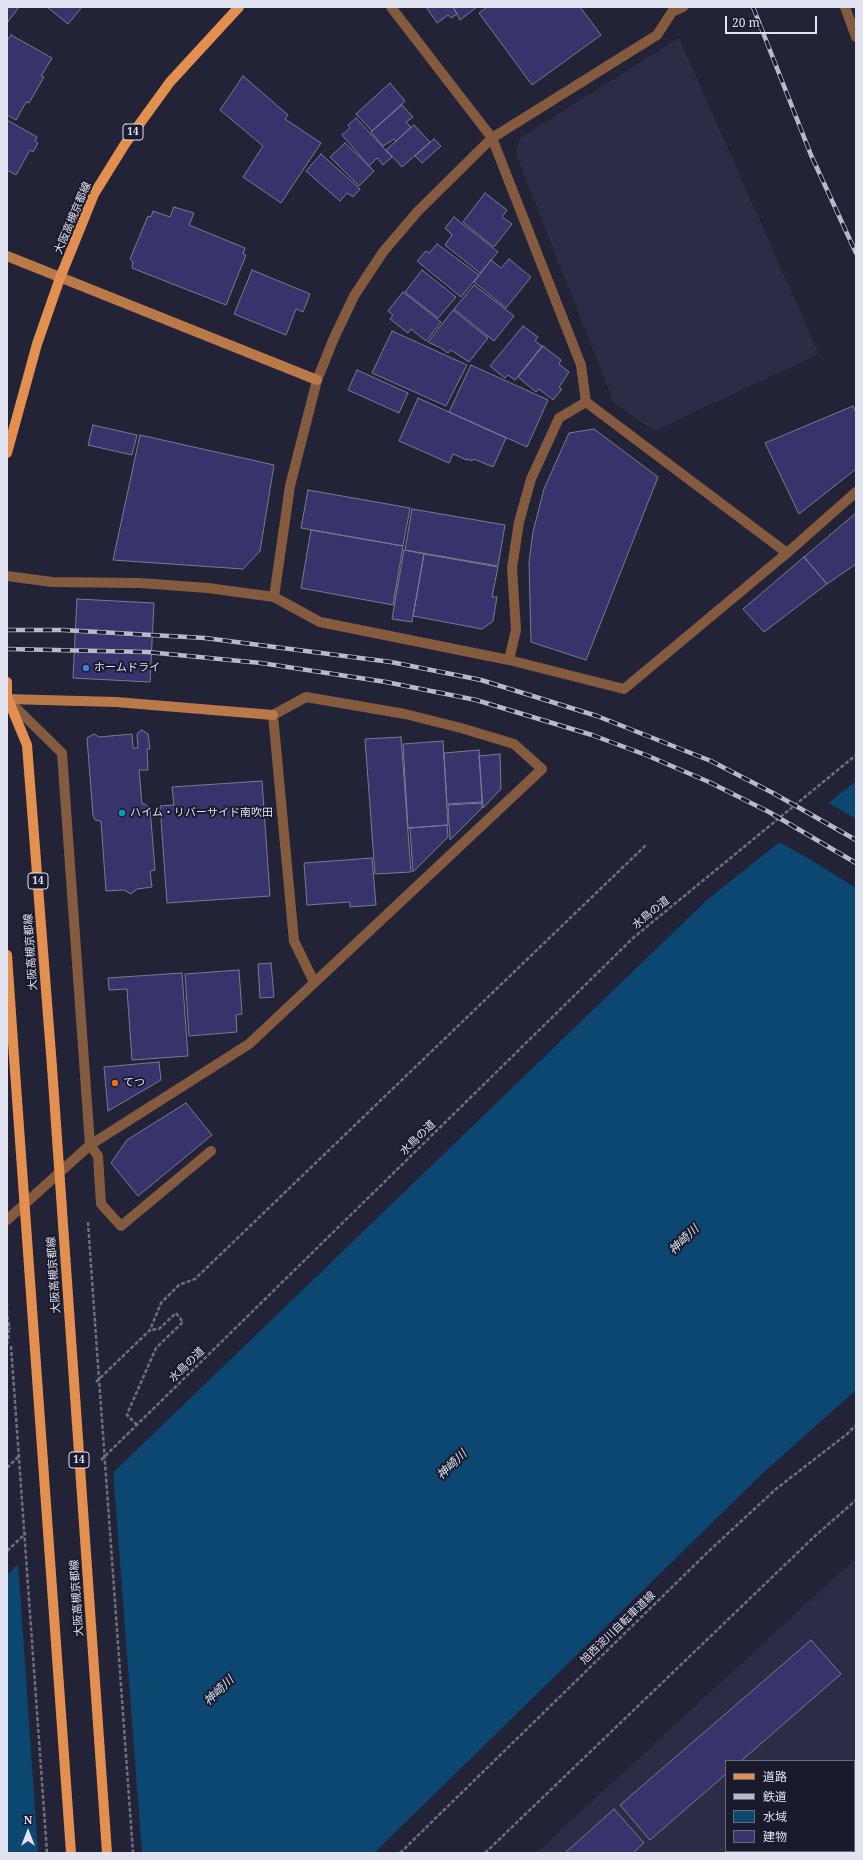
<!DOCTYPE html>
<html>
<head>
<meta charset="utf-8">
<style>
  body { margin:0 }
  #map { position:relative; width:863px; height:1860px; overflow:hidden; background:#232338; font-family:"Noto Serif","Noto Sans JP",serif }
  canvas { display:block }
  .frame { position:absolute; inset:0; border:8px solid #e2e3f1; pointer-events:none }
  .legend { position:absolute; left:725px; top:1760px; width:130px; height:92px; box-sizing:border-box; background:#1a1a2d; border:1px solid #6a6a7b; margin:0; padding:5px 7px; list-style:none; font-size:12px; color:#e2e3f1 }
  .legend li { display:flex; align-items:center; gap:8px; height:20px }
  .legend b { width:20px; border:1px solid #6a6a7b }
  .north { position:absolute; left:8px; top:1812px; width:40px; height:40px; -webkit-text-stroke:3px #1a1a2d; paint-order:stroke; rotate:0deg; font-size:11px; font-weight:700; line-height:16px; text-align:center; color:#e2e3f1 }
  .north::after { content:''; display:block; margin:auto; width:14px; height:18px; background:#e2e3f1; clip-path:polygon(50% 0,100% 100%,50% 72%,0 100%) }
  .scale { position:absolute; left:725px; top:16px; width:92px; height:18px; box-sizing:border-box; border:2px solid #e2e3f1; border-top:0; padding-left:5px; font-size:12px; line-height:14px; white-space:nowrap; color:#e2e3f1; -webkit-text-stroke:3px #1a1a2d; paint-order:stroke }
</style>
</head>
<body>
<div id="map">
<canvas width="863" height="1860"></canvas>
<div class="frame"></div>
<ul class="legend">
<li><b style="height:5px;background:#e38f50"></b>道路</li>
<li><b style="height:5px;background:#b8b9c9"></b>鉄道</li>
<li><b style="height:11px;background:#0c4772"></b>水域</li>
<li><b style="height:11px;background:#36346a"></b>建物</li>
</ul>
<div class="north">N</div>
<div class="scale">20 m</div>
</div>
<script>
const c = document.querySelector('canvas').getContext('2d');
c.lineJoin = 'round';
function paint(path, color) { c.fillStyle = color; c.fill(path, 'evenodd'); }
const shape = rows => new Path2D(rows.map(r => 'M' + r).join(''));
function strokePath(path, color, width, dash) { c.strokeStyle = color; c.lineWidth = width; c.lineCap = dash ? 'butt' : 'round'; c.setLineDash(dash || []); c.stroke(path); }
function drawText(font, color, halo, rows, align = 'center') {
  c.font = font + ' "Noto Serif","Noto Sans JP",serif'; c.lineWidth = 4; c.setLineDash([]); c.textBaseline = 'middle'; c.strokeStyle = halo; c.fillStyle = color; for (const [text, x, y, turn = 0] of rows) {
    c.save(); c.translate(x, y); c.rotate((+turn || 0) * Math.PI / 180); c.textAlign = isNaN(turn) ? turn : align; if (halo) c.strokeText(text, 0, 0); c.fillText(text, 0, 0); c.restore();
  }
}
paint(shape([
  [679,38,819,354,654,431,614,403,516,154,520,138],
  [856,1558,856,1853,536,1853],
  [726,1761,854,1761,854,1851,726,1851]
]), '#2c2c46');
paint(shape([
  [856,781,856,1390,764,1472,374,1853,7,1853,7,1575,707,900]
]), '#0c4772');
paint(shape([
  [827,802,856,819,856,888,813,861,777,841],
  [113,1470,142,1853,38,1853,18,1562]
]), '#232338');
const building = shape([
  [7,7,19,7,7,23,7,7],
  [47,7,82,7,68,24,47,7],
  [426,7,453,7,457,14,451,18,448,15,437,23,426,7],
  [453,7,477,7,460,20,453,7],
  [487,7,580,7,601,35,532,85,479,13,487,7],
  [11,35,52,58,41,76,44,77,29,103,26,102,16,120,7,115,7,41,11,35],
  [243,76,288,115,285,119,321,143,281,203,243,177,263,146,220,110,243,76],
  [390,83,405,101,372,131,356,114,390,83],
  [402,105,413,117,406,122,411,127,396,141,394,139,383,146,371,132,402,105],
  [356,118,392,157,383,165,377,158,369,166,342,135,350,128,348,125,356,118],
  [7,120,37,137,35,141,38,143,33,152,30,150,16,175,9,171,7,172,7,120],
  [414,125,430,142,402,167,386,150,414,125],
  [434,139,441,146,422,163,415,156,434,139],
  [345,143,374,171,359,186,330,157,345,143],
  [321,154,360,189,353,197,347,193,340,201,306,171,321,154],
  [485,193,507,210,502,217,512,224,494,247,463,222,485,193],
  [174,207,194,213,189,225,245,248,243,254,246,255,226,305,132,268,133,262,130,259,148,216,151,217,153,211,170,217,174,207],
  [454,217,498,252,480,273,445,245,452,235,445,228,454,217],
  [437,244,479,275,461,297,417,261,426,251,429,253,437,244],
  [509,259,531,277,506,308,474,282,491,260,501,268,509,259],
  [252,270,310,294,303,312,296,309,286,335,234,314,252,270],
  [422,270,456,297,438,318,405,292,422,270],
  [474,285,514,316,494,341,454,309,474,285],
  [403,292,441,322,426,341,411,329,408,333,390,319,393,315,388,311,403,292],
  [453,310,488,338,469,362,451,350,448,353,441,348,428,342,453,310],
  [523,326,538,337,535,341,542,346,515,380,508,375,505,378,490,366,523,326],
  [392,331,467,365,446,406,372,373,392,331],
  [543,346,561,360,559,364,569,372,559,387,562,389,553,400,539,389,536,392,518,377,543,346],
  [471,365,548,400,527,447,449,412,471,365],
  [357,370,408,393,399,413,348,390,357,370],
  [418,398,506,438,493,467,474,459,472,461,468,459,467,460,453,454,449,463,399,441,418,398],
  [853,406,856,413,856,469,799,514,765,443,853,406],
  [93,425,137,435,132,455,88,445,93,425],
  [594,429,658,477,586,660,531,642,529,562,533,532,544,489,569,433,594,429],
  [140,435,274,465,260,551,243,569,113,560,140,435],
  [308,490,410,508,403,546,301,528,308,490],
  [412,509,505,525,498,566,405,550,412,509],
  [856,513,856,564,827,584,804,557,856,513],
  [311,530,403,546,393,605,301,588,311,530],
  [404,550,424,554,412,622,392,619,404,550],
  [424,554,498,567,492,597,497,597,493,621,482,629,413,616,424,554],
  [804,557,827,584,764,632,743,609,804,557],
  [77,599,154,603,150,682,73,678,77,599],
  [142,730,148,734,150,749,147,749,148,770,139,770,142,804,145,804,150,808,155,870,150,871,152,887,137,889,131,894,124,890,106,891,101,821,95,820,93,815,87,738,94,734,99,737,132,734,133,748,138,748,137,735,139,732,142,730],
  [401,737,411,872,375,874,365,739,401,737],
  [443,741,448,825,408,828,403,744,443,741],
  [479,750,482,802,447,804,444,753,479,750],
  [500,754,501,789,483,808,479,756,500,754],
  [262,781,270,896,167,903,160,806,174,805,172,787,262,781],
  [482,803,482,808,450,840,448,805,482,803],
  [447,825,448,837,413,872,410,828,447,825],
  [372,858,376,905,350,907,350,902,307,905,304,863,372,858],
  [271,963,274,997,260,998,258,964,271,963],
  [239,970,242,1014,236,1015,237,1032,189,1036,185,974,239,970],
  [182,973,188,1056,132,1060,127,989,109,990,108,978,182,973],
  [159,1062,161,1080,108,1111,104,1067,159,1062],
  [186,1103,212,1135,138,1196,111,1163,127,1140,186,1103],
  [811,1640,841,1674,741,1761,726,1761,726,1774,650,1840,620,1805,811,1640],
  [614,1809,644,1843,633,1853,565,1853,614,1809],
  [856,1841,856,1853,830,1853,835,1851,854,1851,854,1842,856,1841]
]);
paint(building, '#36346a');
strokePath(building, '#797a93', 1);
strokePath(shape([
  [88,1222,95,1323],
  [7,1304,7,1338],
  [96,1382,150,1330,161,1303,179,1285,195,1279,646,845],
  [137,1425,127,1415,128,1412,156,1348,183,1322,176,1313,159,1329,150,1330],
  [101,1460,633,938,856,755],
  [7,1468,20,1455],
  [7,1551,26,1533],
  [400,1853,711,1549,776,1489,847,1434,856,1425],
  [485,1853,816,1535,856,1500]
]), '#6e6f81', 2.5, [4, 2]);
strokePath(shape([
  [787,553,856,492],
  [90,1145,98,1156,101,1204,121,1226,211,1151]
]), '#845b3f', 10);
strokePath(shape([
  [845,7,856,37],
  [7,576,52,582,140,583,208,588,274,597,320,622,509,660,624,689,787,553,586,402,581,365,492,138,391,7],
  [274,597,290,486,317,380,334,338,354,296,383,252,418,211,492,138,657,35,672,12,683,7],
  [509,660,516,630,512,568,519,522,531,479,559,418,586,402],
  [8,700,62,753,90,1145],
  [7,1220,90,1145,249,1044,542,769,514,744,461,728,405,714,306,697,273,715,294,941,314,982]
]), '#845b3f', 10);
strokePath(shape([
  [7,256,317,380],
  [7,699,116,702,273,715]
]), '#ba7949', 10);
strokePath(shape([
  [7,453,37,344,60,278,94,194,125,144,170,82,239,7],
  [7,682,7,701],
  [8,699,27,745,52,1067],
  [7,955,15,1071]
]), '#e38f50', 10);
const rail = shape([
  [753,7,811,155,856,253],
  [7,630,63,630,205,638,391,662,481,680,597,716,711,761,773,793,856,840],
  [7,649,147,652,261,663,386,682,476,700,592,735,646,755,709,782,769,812,856,863]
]);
strokePath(rail, '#b8b9c9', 4.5);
strokePath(rail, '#1a1a2d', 3, [9]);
strokePath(shape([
  [7,1316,10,1329],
  [95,1323,133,1853],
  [7,1345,9,1334,8,1324],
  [11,1346,47,1853]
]), '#6e6f81', 2.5, [4, 2]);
strokePath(shape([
  [52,1067,107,1853],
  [15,1071,71,1853]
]), '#e38f50', 10);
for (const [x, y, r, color] of [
  [86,668,4,"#3f7fe0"],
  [122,813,4,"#0f9aa8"],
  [115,1083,4,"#e8710a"]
]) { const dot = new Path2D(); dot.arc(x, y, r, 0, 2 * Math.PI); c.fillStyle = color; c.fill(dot); strokePath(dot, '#1a1a2d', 1.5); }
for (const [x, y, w] of [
  [133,132,20],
  [38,881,20],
  [79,1460,20]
]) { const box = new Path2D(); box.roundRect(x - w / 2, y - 8, w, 16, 3); c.fillStyle = '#1a1a2d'; c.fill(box); strokePath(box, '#e2e3f1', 1); }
drawText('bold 10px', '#e2e3f1', null, [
  ["14",133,132],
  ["14",38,881],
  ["14",79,1460]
]);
drawText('11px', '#e2e3f1', '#1a1a2d', [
  ["大阪高槻京都線",73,218,-67],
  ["水鳥の道",651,913,-39],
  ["大阪高槻京都線",31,952,-94],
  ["水鳥の道",418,1138,-44],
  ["大阪高槻京都線",54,1275,-94],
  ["水鳥の道",187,1365,-44],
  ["大阪高槻京都線",77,1598,-94],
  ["旭西淀川自転車道線",618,1628,-44]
]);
drawText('11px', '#e2e3f1', '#1a1a2d', [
  ["ホームドライ",94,668],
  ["ハイム・リバーサイド南吹田",130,813],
  ["てつ",123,1083]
], 'left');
drawText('italic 12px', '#d4e3f0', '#1a1a2d', [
  ["神崎川",684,1240,-44],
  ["神崎川",452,1465,-44],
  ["神崎川",219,1691,-44]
]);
</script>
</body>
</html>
